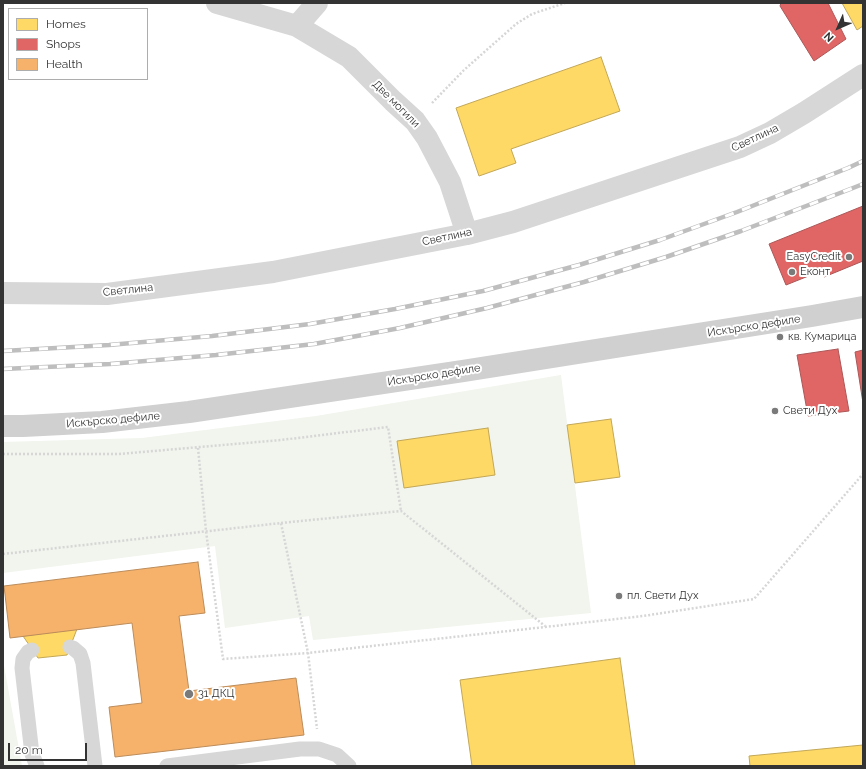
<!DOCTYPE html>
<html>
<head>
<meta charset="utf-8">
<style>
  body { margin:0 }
  #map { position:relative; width:866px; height:769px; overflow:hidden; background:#fff; font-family:Raleway,sans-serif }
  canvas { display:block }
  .frame { position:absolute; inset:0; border:4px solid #333; pointer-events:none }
  .legend { position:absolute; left:8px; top:8px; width:140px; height:72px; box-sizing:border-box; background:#fff; border:1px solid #adadad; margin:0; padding:5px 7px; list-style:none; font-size:12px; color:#333 }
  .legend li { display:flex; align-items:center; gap:8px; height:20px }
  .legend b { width:20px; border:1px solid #adadad }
  .north { position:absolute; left:818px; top:8px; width:40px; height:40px; -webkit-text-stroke:3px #fff; paint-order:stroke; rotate:225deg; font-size:11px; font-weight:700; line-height:16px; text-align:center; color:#333 }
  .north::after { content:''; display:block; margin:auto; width:14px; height:18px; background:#333; clip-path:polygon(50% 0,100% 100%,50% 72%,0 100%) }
  .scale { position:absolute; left:8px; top:743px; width:79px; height:18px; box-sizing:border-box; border:2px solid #333; border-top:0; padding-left:5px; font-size:12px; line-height:14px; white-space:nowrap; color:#333; -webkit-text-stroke:3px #fff; paint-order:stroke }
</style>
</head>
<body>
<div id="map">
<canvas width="866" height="769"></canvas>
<div class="frame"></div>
<ul class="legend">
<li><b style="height:11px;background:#ffd966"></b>Homes</li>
<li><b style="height:11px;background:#e06666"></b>Shops</li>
<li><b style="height:11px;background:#f6b26b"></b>Health</li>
</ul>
<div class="north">N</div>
<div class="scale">20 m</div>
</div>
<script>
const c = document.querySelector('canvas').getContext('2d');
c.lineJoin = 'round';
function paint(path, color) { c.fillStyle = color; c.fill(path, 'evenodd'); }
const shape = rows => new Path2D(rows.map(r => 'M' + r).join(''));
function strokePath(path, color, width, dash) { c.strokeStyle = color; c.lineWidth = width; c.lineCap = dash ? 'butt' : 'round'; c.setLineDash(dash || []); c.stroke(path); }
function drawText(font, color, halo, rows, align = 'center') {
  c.font = font + ' Raleway,sans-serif'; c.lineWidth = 4; c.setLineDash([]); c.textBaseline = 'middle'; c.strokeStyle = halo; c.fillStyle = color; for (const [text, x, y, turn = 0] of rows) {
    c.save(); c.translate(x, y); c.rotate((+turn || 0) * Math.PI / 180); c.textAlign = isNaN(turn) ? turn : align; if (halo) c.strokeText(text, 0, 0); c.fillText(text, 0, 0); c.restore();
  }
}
paint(shape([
  [561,375,591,613,313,640,309,616,225,628,215,546,3,573,3,442,142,438,316,416],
  [3,660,22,766,3,766]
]), '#f1f5ed');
const homes = shape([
  [842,3,863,3,863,26,857,30,842,3],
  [601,57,620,111,511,149,516,163,479,176,456,108,601,57],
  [611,419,620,477,575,483,567,425,611,419],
  [488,428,495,475,404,488,397,441,488,428],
  [77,629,67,655,38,658,23,636,77,629],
  [620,658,635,766,472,766,460,680,620,658],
  [863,745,863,766,750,766,749,756,863,745]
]);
paint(homes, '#ffd966');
strokePath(homes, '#c2a757', 1);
const shops = shape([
  [781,3,828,3,846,39,814,61,780,6,781,3],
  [863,206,863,261,824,277,821,271,786,285,769,244,863,206],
  [838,349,849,411,808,416,797,355,838,349],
  [863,350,863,403,855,352,863,350]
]);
paint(shops, '#e06666');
strokePath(shops, '#ac5757', 1);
const health = shape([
  [198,562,205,613,179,616,189,691,296,678,304,735,115,757,109,707,142,703,132,623,10,638,4,586,198,562]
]);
paint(health, '#f6b26b');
strokePath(health, '#bc8c5a', 1);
strokePath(shape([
  [432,103,464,70,516,24,532,14,565,3],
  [198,448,206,531,223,659,308,653,545,627,643,616,754,599,863,474],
  [3,454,119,454,281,440,388,427,401,511],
  [281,523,401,511,545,626],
  [3,554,281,523,308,653,317,729]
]), '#d6d6d6', 2.5, [2, 2]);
strokePath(shape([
  [70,647,73,648,80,654,83,663,95,766],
  [32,650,28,652,23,659,22,668,32,754,37,766],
  [167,766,300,749,319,749,337,755,349,766]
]), '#d7d7d7', 15);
strokePath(shape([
  [217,3,297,26,317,3],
  [297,26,349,57,393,101,415,121,427,138,450,182,467,234],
  [3,293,107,294,273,272,467,234,513,222,740,147,770,133,804,113,863,75]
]), '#d7d7d7', 22);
strokePath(shape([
  [3,426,23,426,102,422,189,412,463,371,812,316,863,307]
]), '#d0d0d0', 22);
const rail = shape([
  [3,351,109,345,212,336,310,324,395,309,483,291,579,265,660,240,737,212,848,168,863,161],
  [3,369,110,364,216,355,314,344,400,328,487,308,584,282,666,257,741,231,853,188,863,184]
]);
strokePath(rail, '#bebebe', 4.5);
strokePath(rail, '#fff', 3, [9]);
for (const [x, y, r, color] of [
  [849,257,4,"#7a7a7a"],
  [792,272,4,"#7a7a7a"],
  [780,337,4,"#7a7a7a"],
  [775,411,4,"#7a7a7a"],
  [619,596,4,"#7a7a7a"],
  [189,694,5,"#7a7a7a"]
]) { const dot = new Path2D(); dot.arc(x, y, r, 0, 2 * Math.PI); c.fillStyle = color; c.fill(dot); strokePath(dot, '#fff', 1.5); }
drawText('11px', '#333', '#fff', [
  ["Две могили",396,104,45],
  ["Светлина",755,138,-25],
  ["Светлина",447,237,-12],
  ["Светлина",128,290,-6],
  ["Искърско дефиле",754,326,-9],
  ["Искърско дефиле",434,375,-9],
  ["Искърско дефиле",113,420,-5]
]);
drawText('11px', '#333', '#fff', [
  ["EasyCredit",841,257,"right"],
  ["Еконт",800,272],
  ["кв. Кумарица",788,337],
  ["Свети Дух",783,411],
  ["пл. Свети Дух",627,596],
  ["31 ДКЦ",198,694]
], 'left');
</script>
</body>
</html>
